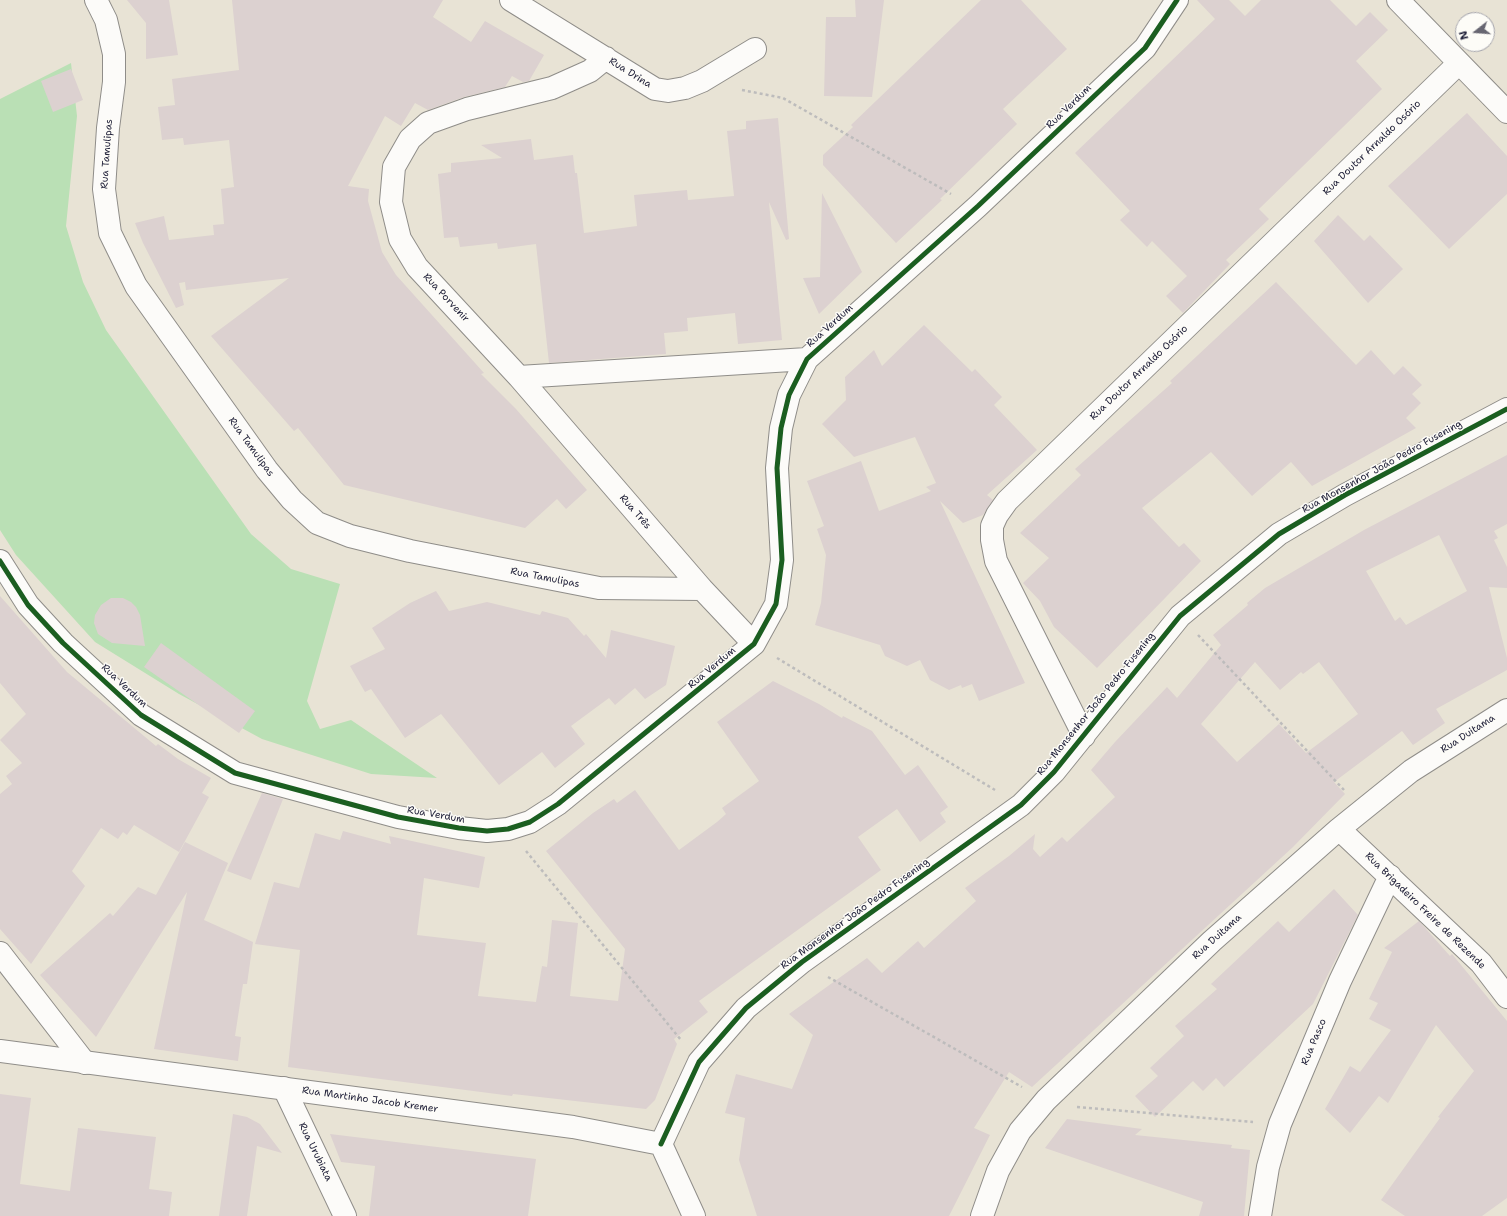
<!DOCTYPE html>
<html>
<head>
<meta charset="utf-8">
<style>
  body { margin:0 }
  #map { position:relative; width:1507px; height:1216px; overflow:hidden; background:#e8e3d5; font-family:"Shantell Sans",sans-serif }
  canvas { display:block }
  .north { position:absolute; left:1455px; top:12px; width:40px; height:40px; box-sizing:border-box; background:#fdfcf7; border:1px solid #a5a5ac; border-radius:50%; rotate:253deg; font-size:11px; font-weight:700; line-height:16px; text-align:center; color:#22223b }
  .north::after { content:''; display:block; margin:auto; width:14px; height:18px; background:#676671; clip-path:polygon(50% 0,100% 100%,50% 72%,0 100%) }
</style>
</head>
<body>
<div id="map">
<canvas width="1507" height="1216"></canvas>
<div class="north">N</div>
</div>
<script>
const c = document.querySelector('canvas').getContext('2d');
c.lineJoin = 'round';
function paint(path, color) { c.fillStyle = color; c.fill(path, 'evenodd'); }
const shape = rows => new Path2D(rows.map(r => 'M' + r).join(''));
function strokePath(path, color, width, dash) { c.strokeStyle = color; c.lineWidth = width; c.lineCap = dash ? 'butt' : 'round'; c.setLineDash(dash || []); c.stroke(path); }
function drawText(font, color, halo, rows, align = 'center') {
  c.font = font + ' "Shantell Sans",sans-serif'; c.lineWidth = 3; c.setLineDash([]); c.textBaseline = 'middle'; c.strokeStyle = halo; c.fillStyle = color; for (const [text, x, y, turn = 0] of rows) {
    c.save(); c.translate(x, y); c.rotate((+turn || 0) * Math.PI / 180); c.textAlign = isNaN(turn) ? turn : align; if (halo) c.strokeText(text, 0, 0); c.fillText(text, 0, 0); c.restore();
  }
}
paint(shape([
  [71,63,77,116,66,226,83,282,106,330,251,534,291,569,340,584,307,701,320,729,351,720,437,778,371,774,262,739,179,694,95,642,16,555,0,530,0,99]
]), '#bae0b5');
paint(shape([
  [127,0,169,0,178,55,146,59,146,23],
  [232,0,443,0,433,17,471,42,485,21,544,55,529,81,523,82,512,76,505,87,464,97,428,110,415,103,401,126,385,116,348,186,369,189,368,201,382,252,396,275,484,373,481,374,516,409,587,490,566,509,557,499,525,528,344,485,298,428,294,431,211,336,289,278,186,290,185,282,179,283,184,305,176,308,143,243,135,223,164,216,169,240,214,235,213,225,224,224,221,189,234,187,229,140,184,145,183,138,162,140,158,107,175,105,172,79,239,70],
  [855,0,884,0,872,97,824,96,826,17,856,17],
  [981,0,1021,0,1067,49,1003,109,1017,124,940,199,942,200,896,243,823,165,823,155,853,127,851,125],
  [1197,0,1229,0,1245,16,1261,0,1330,0,1356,26,1370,12,1388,30,1356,61,1382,89,1259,209,1269,219,1226,260,1230,264,1183,313,1166,296,1187,276,1152,241,1147,247,1120,220,1130,211,1075,153,1215,19],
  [71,69,83,100,53,112,41,81],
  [1467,113,1507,156,1507,194,1449,249,1388,186],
  [778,118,789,239,786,240,769,202,782,340,738,344,735,313,687,318,688,331,664,333,666,354,549,363,536,244,498,249,497,243,460,247,458,237,444,238,438,174,451,172,451,163,502,158,481,145,531,139,534,160,573,155,575,173,577,173,584,233,637,226,634,195,687,190,688,200,734,196,727,131,746,129,746,121],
  [822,193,862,272,819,314,803,278,820,277],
  [1338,215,1364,241,1370,235,1403,269,1368,303,1314,241],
  [1276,282,1356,365,1371,350,1394,375,1403,366,1422,385,1412,394,1421,403,1406,418,1416,428,1312,486,1291,462,1252,496,1211,452,1142,508,1179,547,1184,543,1201,561,1097,668,1054,627,1040,601,1023,583,1049,558,1020,533,1081,475,1075,469,1172,383,1170,381,1182,370],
  [924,325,972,372,975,369,1002,397,994,405,1037,450,987,495,993,500,983,515,963,523,940,501,1025,683,979,701,972,684,962,688,961,685,949,690,930,680,920,660,907,666,885,656,880,645,815,625,821,603,826,555,817,529,824,526,807,481,861,461,879,511,931,491,926,487,936,483,915,437,854,457,822,424,846,400,845,377,874,350,882,366],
  [1507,455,1507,524,1494,531,1498,538,1494,540,1507,567,1507,588,1489,587,1507,658,1507,670,1436,709,1445,723,1413,745,1402,731,1334,782,1345,794,1293,847,1032,1087,1009,1072,974,1128,990,1135,949,1216,757,1216,739,1160,745,1118,725,1113,736,1074,792,1089,813,1035,789,1014,867,958,882,973,918,941,924,948,976,901,965,888,1009,856,1035,834,1033,849,1040,857,1062,837,1067,842,1115,797,1091,770,1115,742,1167,687,1177,698,1221,645,1213,635,1248,605,1247,603,1265,588,1364,530],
  [1439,535,1467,591,1406,625,1400,617,1395,621,1366,571],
  [1255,662,1280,690,1301,672,1303,674,1319,662,1358,714,1306,753,1279,724,1237,762,1201,724],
  [436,591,449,611,487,602,540,615,542,611,568,618,584,636,586,634,606,658,611,630,675,646,666,685,645,699,635,688,615,705,609,698,571,726,585,744,555,768,542,752,499,785,441,714,405,738,371,689,365,692,350,666,385,649,372,628,410,603],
  [0,596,67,672,156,746,158,744,178,759,211,778,202,793,209,797,179,852,134,825,127,835,123,832,118,839,101,828,72,871,85,886,31,964,0,929,0,794,12,784,6,776,22,763,0,740,26,714,0,683],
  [111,598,123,598,131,602,136,607,140,615,145,646,112,643,98,634,94,623,95,615,101,605],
  [161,643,255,711,239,733,144,667],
  [773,681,819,704,842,718,843,716,872,731,905,775,918,765,948,807,940,813,946,822,920,842,897,809,858,837,881,870,699,1001,708,1012,674,1039,677,1044,655,1100,646,1109,513,1094,512,1096,288,1067,300,950,255,944,274,882,299,888,315,833,340,840,343,831,391,844,389,836,485,857,479,888,424,878,417,935,486,943,478,996,536,1002,542,966,547,967,552,920,578,923,570,996,618,1001,625,949,546,851,593,813,614,799,617,803,635,790,679,850,717,822,726,814,722,808,759,781,717,722],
  [262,793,283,799,251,880,227,871],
  [185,842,228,863,204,920,253,942,247,984,243,984,235,1036,241,1037,238,1061,154,1049,187,892,96,1037,40,975,110,913,113,916,138,887,156,895],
  [1334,889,1358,915,1313,1004,1224,1087,1216,1078,1203,1091,1193,1081,1155,1117,1135,1096,1158,1076,1150,1068,1184,1036,1175,1026,1217,989,1211,984,1278,921,1289,932],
  [1419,921,1450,956,1452,954,1507,1021,1507,1198,1482,1216,1405,1216,1381,1200,1440,1118,1438,1117,1474,1071,1436,1025,1388,1103,1379,1096,1350,1133,1325,1109,1350,1066,1360,1072,1391,1030,1369,1019,1378,1003,1369,999,1392,952,1384,948],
  [0,1094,31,1098,20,1184,70,1191,78,1128,156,1137,149,1189,172,1192,169,1216,0,1216],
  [233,1114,247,1117,260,1124,282,1153,257,1146,247,1216,219,1216],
  [1067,1119,1142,1129,1135,1135,1232,1145,1231,1148,1250,1150,1244,1216,1199,1216,1203,1202,1045,1148],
  [330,1134,536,1159,528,1216,369,1216,375,1166,341,1162]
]), '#dcd1d0');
const minor = shape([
  [96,0,106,20,114,54,114,82,108,128,104,189,110,233,136,286,267,470,292,500,317,523,350,536,410,551,599,588,702,589],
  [511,0,655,89,668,91,685,88,702,81,755,49],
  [1398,0,1507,112],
  [606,58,590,71,552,88,467,109,428,123,410,139,394,167,391,202,400,239,417,267,519,377,702,589,754,644],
  [519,377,807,359],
  [0,561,28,605,63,643,141,715,235,773,398,817,459,828,487,831,508,829,530,822,558,804,754,644,776,604,782,560,777,468,781,428,789,395,807,359,978,206,1145,48,1177,0],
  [1084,736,996,561,992,540,992,526,997,515,1007,501,1458,64],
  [1339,829,1481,963,1507,997],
  [0,953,85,1063],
  [284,1088,345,1216],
  [661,1144,699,1062,746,1008,802,962,1021,805,1054,772,1180,616,1279,534,1345,495,1507,409],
  [982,1216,998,1171,1020,1131,1046,1100,1212,941,1339,829,1411,771,1507,710],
  [1260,1216,1268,1167,1280,1124,1340,981,1390,876]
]);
const tertiary = shape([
  [0,1051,573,1127,661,1144,694,1216]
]);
strokePath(minor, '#8f8d89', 24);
strokePath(tertiary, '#8f8d89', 24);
strokePath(shape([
  [742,90,783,98,951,194],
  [1198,635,1344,790],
  [777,658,995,790],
  [526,851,681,1040],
  [828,977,1022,1087],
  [1077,1107,1253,1122]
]), '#bdbcbc', 2.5, [3, 3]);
strokePath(minor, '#fcfbf9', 22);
strokePath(tertiary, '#fcfbf9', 22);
strokePath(shape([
  [0,561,28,605,63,643,141,715,235,773,398,817,459,828,487,831,508,829,530,822,558,804,754,644,776,604,782,560,777,468,781,428,789,395,807,359,978,206,1145,48,1177,0],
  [661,1144,699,1062,746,1008,802,962,1021,805,1054,772,1180,616,1279,534,1345,495,1507,409]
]), '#1b5e20', 5);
drawText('10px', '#22223b', '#fdfcf7', [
  ["Rua Drina",630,73,32],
  ["Rua Verdum",1069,107,-44],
  ["Rua Doutor Arnaldo Osório",1372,148,-44],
  ["Rua Tamulipas",107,154,-86],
  ["Rua Porvenir",446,298,47],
  ["Rua Verdum",830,326,-42],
  ["Rua Doutor Arnaldo Osório",1139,373,-44],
  ["Rua Tamulipas",251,447,54],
  ["Rua Monsenhor João Pedro Fusening",1382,467,-29],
  ["Rua Três",635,512,49],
  ["Rua Tamulipas",545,578,11],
  ["Rua Verdum",712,668,-40],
  ["Rua Verdum",124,686,43],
  ["Rua Monsenhor João Pedro Fusening",1096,704,-51],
  ["Rua Duitama",1468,734,-33],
  ["Rua Verdum",436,815,10],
  ["Rua Brigadeiro Freire de Rezende",1425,911,44],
  ["Rua Monsenhor João Pedro Fusening",855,914,-36],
  ["Rua Duitama",1217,937,-42],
  ["Rua Pasco",1314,1042,-67],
  ["Rua Martinho Jacob Kremer",370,1100,8],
  ["Rua Urubiata",315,1152,64]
]);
</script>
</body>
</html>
